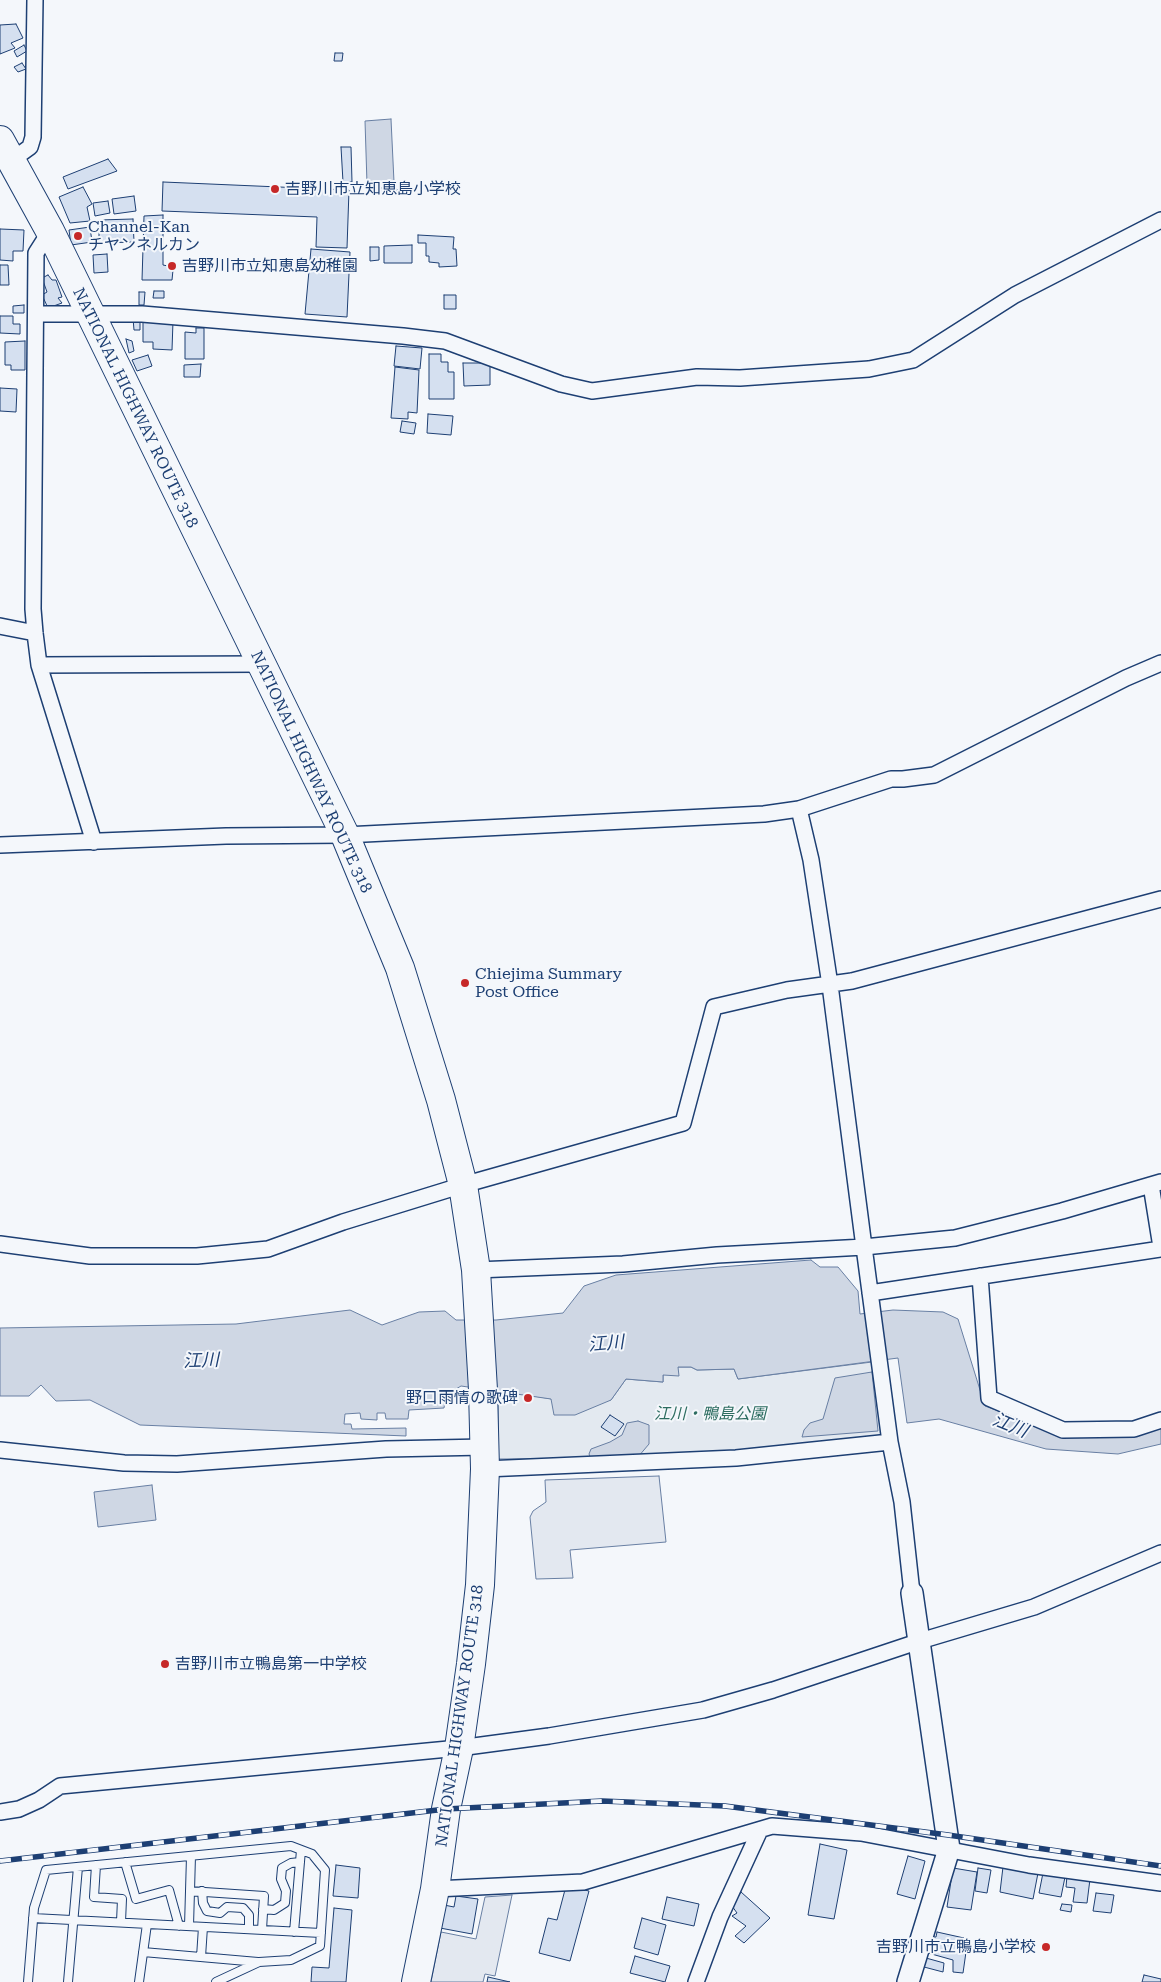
<!DOCTYPE html>
<html>
<head>
<meta charset="utf-8">
<style>
  body { margin:0 }
  canvas { display:block; background:#f4f7fb }
</style>
</head>
<body>
<canvas width="1161" height="1982"></canvas>
<script>
const c = document.querySelector('canvas').getContext('2d');
c.lineJoin = 'round';
function paint(path, color) { c.fillStyle = color; c.fill(path, 'evenodd'); }
const shape = rows => new Path2D(rows.map(r => 'M' + r).join(''));
function strokePath(path, color, width, dash) { c.strokeStyle = color; c.lineWidth = width; c.lineCap = dash ? 'butt' : 'round'; c.setLineDash(dash || []); c.stroke(path); }
function drawText(font, color, halo, rows, align = 'center') {
  c.font = font + ' "Roboto Serif","Noto Sans JP",serif'; c.lineWidth = 4; c.setLineDash([]); c.textBaseline = 'middle'; c.strokeStyle = halo; c.fillStyle = color; for (const [text, x, y, turn = 0] of rows) {
    c.save(); c.translate(x, y); c.rotate((+turn || 0) * Math.PI / 180); c.textAlign = isNaN(turn) ? turn : align; if (halo) c.strokeText(text, 0, 0); c.fillText(text, 0, 0); c.restore();
  }
}
const green = shape([
  [880,1361,890,1442,734,1458,498,1459,498,1390,552,1399,611,1400,626,1379,663,1382,663,1375,678,1367,691,1367,697,1370,734,1369,738,1379,880,1361]
]);
paint(green, '#e3e9f0');
strokePath(green, '#687fa3', 1);
const parking = shape([
  [659,1476,666,1542,570,1550,573,1578,536,1579,530,1517,533,1511,546,1502,545,1480,659,1476],
  [512,1895,495,1976,485,1974,483,1982,431,1982,441,1932,476,1939,485,1897,512,1895]
]);
paint(parking, '#e3e8f0');
strokePath(parking, '#687fa3', 1);
const water = shape([
  [391,119,394,182,367,184,365,121,391,119],
  [811,1260,820,1267,838,1267,858,1291,860,1314,893,1310,943,1312,958,1319,985,1406,1068,1437,1126,1437,1161,1428,1161,1444,1118,1454,1046,1449,939,1419,907,1423,898,1358,738,1379,734,1369,697,1370,691,1367,678,1367,679,1376,663,1375,663,1382,626,1379,611,1400,575,1415,554,1415,551,1399,461,1386,446,1395,444,1408,409,1410,408,1419,386,1419,385,1413,377,1413,377,1420,361,1419,360,1413,345,1414,344,1424,351,1424,352,1429,406,1428,406,1436,140,1425,90,1400,56,1401,41,1385,29,1396,0,1396,0,1328,236,1324,350,1310,382,1325,419,1312,445,1311,456,1320,496,1320,563,1313,584,1286,616,1275,811,1260],
  [872,1372,878,1431,802,1437,804,1430,810,1423,823,1419,835,1378,872,1372],
  [638,1421,649,1425,649,1444,638,1457,591,1459,589,1454,591,1449,610,1442,622,1435,627,1423,638,1421],
  [152,1485,156,1520,98,1527,94,1492,152,1485]
]);
paint(water, '#cfd7e4');
strokePath(water, '#687fa3', 1);
const building = shape([
  [16,24,23,38,11,43,15,48,0,54,0,25,16,24],
  [24,45,27,51,17,57,14,51,24,45],
  [335,53,343,53,342,61,334,61,335,53],
  [22,63,26,69,18,72,14,67,22,63],
  [341,147,351,147,352,182,343,182,341,147],
  [108,159,117,171,68,189,63,177,108,159],
  [163,182,349,190,347,248,316,247,317,217,162,211,163,182],
  [83,187,92,204,87,207,90,221,70,223,59,197,83,187],
  [368,187,397,189,396,194,367,192,368,187],
  [134,196,136,211,114,214,112,199,134,196],
  [108,201,110,213,95,216,93,203,108,201],
  [163,215,163,265,168,266,173,270,172,280,142,280,144,216,163,215],
  [133,219,134,242,99,243,99,220,133,219],
  [90,227,92,242,71,245,69,230,90,227],
  [0,229,24,230,23,251,13,251,13,261,0,260,0,229],
  [418,235,454,237,453,249,456,249,457,266,439,267,439,263,429,262,429,256,426,256,426,243,418,243,418,235],
  [412,245,412,263,384,263,384,246,412,245],
  [370,247,379,247,379,260,370,261,370,247],
  [311,249,350,252,347,317,305,314,311,249],
  [107,254,108,272,94,273,93,255,107,254],
  [0,265,8,265,9,285,0,285,0,265],
  [48,275,52,280,56,280,62,297,58,298,62,303,48,308,42,295,47,292,42,278,48,275],
  [154,291,164,291,164,298,153,298,154,291],
  [139,292,145,292,144,305,139,305,139,292],
  [444,295,456,295,456,309,444,309,444,295],
  [24,305,24,313,13,313,13,306,24,305],
  [0,316,13,316,13,324,20,324,20,334,0,333,0,316],
  [133,318,140,318,140,330,134,330,133,318],
  [143,320,173,321,172,350,153,349,153,342,143,342,143,320],
  [196,328,204,328,204,359,185,359,185,332,196,333,196,328],
  [126,339,132,341,134,351,129,353,126,339],
  [25,341,25,370,11,370,11,365,5,365,5,342,25,341],
  [396,346,422,348,420,369,394,366,396,346],
  [429,354,441,354,441,362,448,362,448,372,454,372,454,399,429,399,429,354],
  [148,355,152,366,137,371,132,360,148,355],
  [463,363,490,363,490,385,464,386,463,363],
  [201,364,200,377,184,377,184,365,201,364],
  [395,367,419,370,417,413,408,412,408,419,391,418,395,367],
  [0,388,17,389,16,412,0,411,0,388],
  [428,414,453,416,451,435,427,433,428,414],
  [402,421,416,423,414,434,400,432,402,421],
  [610,1415,624,1424,615,1436,601,1427,610,1415],
  [820,1844,847,1850,834,1919,808,1915,820,1844],
  [908,1856,925,1861,915,1899,897,1894,908,1856],
  [336,1865,360,1868,358,1898,333,1896,336,1865],
  [1003,1867,1038,1873,1033,1899,1000,1892,1003,1867],
  [953,1868,977,1872,971,1910,947,1907,953,1868],
  [978,1868,991,1870,987,1893,975,1891,978,1868],
  [1043,1873,1065,1877,1061,1897,1039,1893,1043,1873],
  [1067,1876,1090,1879,1087,1903,1073,1902,1075,1888,1066,1887,1067,1876],
  [566,1886,589,1891,570,1961,539,1953,548,1918,557,1920,566,1886],
  [741,1892,770,1918,744,1943,735,1936,746,1926,732,1916,737,1913,732,1906,741,1892],
  [1096,1893,1114,1895,1111,1913,1093,1911,1096,1893],
  [456,1896,478,1899,472,1934,440,1928,444,1905,454,1907,456,1896],
  [667,1897,699,1904,694,1926,662,1919,667,1897],
  [1062,1904,1072,1905,1071,1912,1060,1910,1062,1904],
  [334,1908,352,1910,346,1982,311,1982,312,1967,329,1968,334,1908],
  [642,1918,666,1925,658,1955,634,1948,642,1918],
  [937,1932,964,1938,962,1952,966,1952,963,1973,953,1972,953,1960,928,1953,932,1937,936,1937,937,1932],
  [635,1956,670,1966,665,1982,630,1973,635,1956],
  [926,1958,944,1963,943,1972,924,1967,926,1958],
  [1144,1975,1161,1979,1161,1982,1142,1982,1144,1975],
  [488,1977,510,1982,487,1982,488,1977]
]);
paint(building, '#d5e0f0');
strokePath(building, '#1d3f73', 1);
const lane = shape([
  [125,1862,136,1899,169,1890,179,1926],
  [96,1865,94,1897,122,1899,121,1922],
  [190,1891,264,1896,262,1930],
  [202,1891,203,1903,207,1911,220,1913,227,1907,243,1908,249,1915,249,1929],
  [263,1909,274,1910,285,1903,286,1891,281,1879,282,1868,291,1863,300,1862],
  [33,1918,321,1933],
  [189,1926,191,1856],
  [294,1932,301,1850],
  [143,1952,258,1962],
  [201,1957,203,1927],
  [28,1982,34,1908,46,1870,291,1846,312,1854,325,1870,320,1946,291,1960,259,1962,216,1982],
  [68,1982,78,1867],
  [139,1982,147,1924]
]);
const street = shape([
  [12,160,30,147,33,137,35,0],
  [50,231,36,253,33,609,35,633,39,665,94,842],
  [36,314,142,314,403,336,445,341,561,384,592,391,697,377,740,378,869,369,913,360,1015,295,1161,220],
  [0,626,35,633],
  [39,665,260,664],
  [799,809,811,860,830,985,864,1247,890,1442,902,1502,912,1593],
  [0,845,226,836,345,835,764,814,799,809,891,779,903,779,934,775,1126,678,1161,663],
  [1151,1185,1161,1247],
  [0,1244,90,1256,197,1256,268,1249,343,1222,463,1185,683,1123,714,1007,787,990,852,981,1161,899],
  [476,1270,623,1264,717,1255,864,1247,955,1238,1062,1211,1161,1182],
  [980,1276,989,1398,1063,1430,1134,1429,1161,1420],
  [870,1293,1161,1249],
  [0,1450,124,1463,177,1464,386,1449,485,1447],
  [485,1469,736,1458,890,1442],
  [0,1812,19,1809,39,1800,60,1786,459,1748,549,1736,703,1710,773,1690,920,1641,1034,1607,1161,1553],
  [435,1889,583,1882,772,1826,861,1833,1029,1865,1161,1883],
  [696,1982,720,1917,760,1830]
]);
const secondary = shape([
  [908,1982,949,1849,912,1593]
]);
const highway = shape([
  [0,140,50,231,345,835,400,968,441,1100,463,1185,476,1270,483,1390,485,1469,480,1585,471,1664,459,1748,446,1809,435,1889,416,1982]
]);
strokePath(lane, '#1d3f73', 10);
strokePath(street, '#1d3f73', 18);
strokePath(secondary, '#1d3f73', 24);
strokePath(highway, '#1d3f73', 30);
strokePath(lane, '#f4f7fb', 8);
strokePath(street, '#f4f7fb', 15);
strokePath(secondary, '#f4f7fb', 21);
strokePath(highway, '#f4f7fb', 28);
const rail = shape([
  [0,1861,446,1809,602,1801,725,1806,948,1835,1161,1866]
]);
strokePath(rail, '#1d3f73', 5.5);
strokePath(rail, '#f4f7fb', 4, [11]);
for (const [x, y, r, color] of [
  [275,189,5,"#c62828"],
  [78,236,5,"#c62828"],
  [172,266,5,"#c62828"],
  [465,983,5,"#c62828"],
  [528,1398,5,"#c62828"],
  [165,1664,5,"#c62828"],
  [1046,1947,5,"#c62828"]
]) { const dot = new Path2D(); dot.arc(x, y, r, 0, 2 * Math.PI); c.fillStyle = color; c.fill(dot); strokePath(dot, '#f4f7fb', 2); }
drawText('16px', '#1d3f73', '#f4f7fb', [
  ["吉野川市立知恵島小学校",285,189],
  ["Channel-Kan",88,227],
  ["チヤンネルカン",88,245],
  ["吉野川市立知恵島幼稚園",182,266],
  ["Chiejima Summary",475,974],
  ["Post Office",475,992],
  ["野口雨情の歌碑",518,1398,"right"],
  ["吉野川市立鴨島第一中学校",175,1664],
  ["吉野川市立鴨島小学校",1036,1947,"right"]
], 'left');
drawText('16px', '#1d3f73', '#f4f7fb', [
  ["NATIONAL HIGHWAY ROUTE 318",135,408,64],
  ["NATIONAL HIGHWAY ROUTE 318",311,772,65],
  ["NATIONAL HIGHWAY ROUTE 318",460,1716,-82]
]);
drawText('italic 16px', '#2c6c60', '#f4f7fb', [
  ["江川・鴨島公園",710,1414]
]);
drawText('italic 18px', '#1d3f73', '#f4f7fb', [
  ["江川",606,1344,-5],
  ["江川",201,1361,-2],
  ["江川",1010,1426,22]
]);
</script>
</body>
</html>
